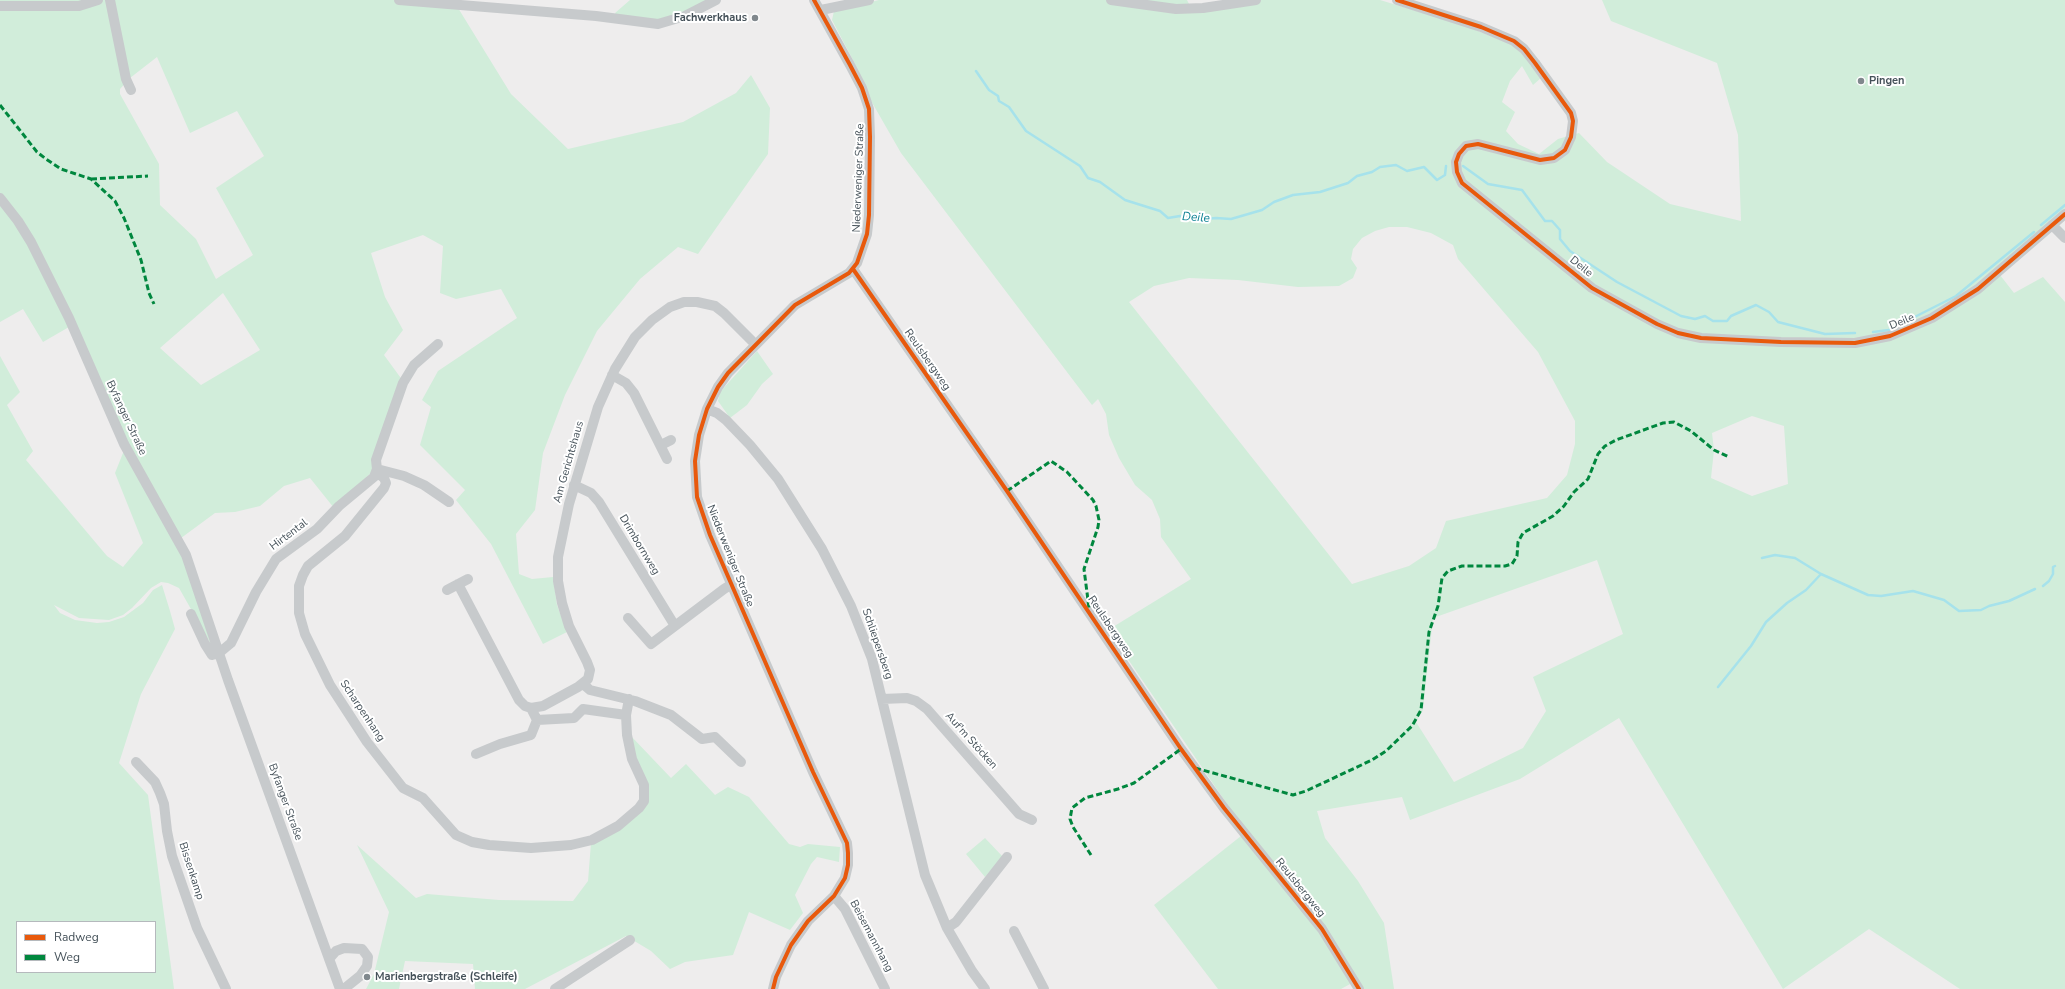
<!DOCTYPE html>
<html>
<head>
<meta charset="utf-8">
<style>
  body { margin:0 }
  #map { position:relative; width:2065px; height:989px; overflow:hidden; background:#eeeded; font-family:"Nunito Sans",sans-serif }
  canvas { display:block }
  .legend { position:absolute; left:16px; top:921px; width:140px; height:52px; box-sizing:border-box; background:#fff; border:1px solid #b5b9bd; margin:0; padding:5px 7px; list-style:none; font-size:12px; color:#455159 }
  .legend li { display:flex; align-items:center; gap:8px; height:20px }
  .legend b { width:20px; border:1px solid #b5b9bd }
</style>
</head>
<body>
<div id="map">
<canvas width="2065" height="989"></canvas>
<ul class="legend">
<li><b style="height:5px;background:#e8590c"></b>Radweg</li>
<li><b style="height:5px;background:#00873e"></b>Weg</li>
</ul>
</div>
<script>
const c = document.querySelector('canvas').getContext('2d');
c.lineJoin = 'round';
function paint(path, color) { c.fillStyle = color; c.fill(path, 'evenodd'); }
const shape = rows => new Path2D(rows.map(r => 'M' + r).join(''));
function strokePath(path, color, width, dash) { c.strokeStyle = color; c.lineWidth = width; c.lineCap = dash ? 'butt' : 'round'; c.setLineDash(dash || []); c.stroke(path); }
function drawText(font, color, halo, rows, align = 'center') {
  c.font = font + ' "Nunito Sans",sans-serif'; c.lineWidth = 4; c.setLineDash([]); c.textBaseline = 'middle'; c.strokeStyle = halo; c.fillStyle = color; for (const [text, x, y, turn = 0] of rows) {
    c.save(); c.translate(x, y); c.rotate((+turn || 0) * Math.PI / 180); c.textAlign = isNaN(turn) ? turn : align; if (halo) c.strokeText(text, 0, 0); c.fillText(text, 0, 0); c.restore();
  }
}
paint(shape([
  [0,0,423,0,455,3,511,94,568,149,683,122,736,93,751,75,770,108,768,154,698,254,678,247,640,279,597,331,565,395,543,453,535,510,516,534,519,574,532,579,553,577,557,605,567,632,543,644,491,544,456,500,465,490,420,445,431,407,422,400,438,371,517,318,501,289,456,299,440,293,443,246,423,235,371,253,385,297,403,330,384,355,403,381,376,468,334,508,310,478,284,486,260,506,235,512,215,513,177,541,212,646,179,588,168,583,161,582,151,588,132,608,123,615,109,620,79,618,54,605,60,613,75,620,97,623,109,622,124,617,143,603,153,590,162,585,170,611,175,629,141,694,119,763,148,795,174,989,0,989,0,356,20,392,7,405,33,451,26,460,107,556,123,567,143,543,115,473,125,448,69,327,43,342,23,309,0,322],
  [157,57,190,133,237,111,264,156,216,188,253,255,216,279,196,239,160,205,159,164,120,94,120,89,130,78],
  [223,293,260,350,201,385,160,348],
  [17,922,155,922,155,972,17,972],
  [630,0,715,0,664,22,616,18,615,13],
  [879,0,1187,0,1191,8,1260,0,1380,0,1463,25,1513,45,1525,57,1541,78,1533,85,1522,66,1510,81,1502,102,1515,112,1506,131,1518,144,1539,154,1558,139,1579,133,1607,162,1670,204,1741,221,1738,135,1717,63,1611,21,1602,0,2065,0,2065,209,2000,275,2014,293,2043,277,2065,302,2065,989,1960,989,1869,929,1783,989,1619,718,1520,779,1410,820,1402,797,1317,811,1325,838,1358,881,1384,923,1394,989,1361,989,1238,820,1108,630,1191,579,1161,537,1160,519,1152,500,1135,485,1119,458,1109,435,1106,414,1098,399,1092,405,901,153,870,99,854,62,832,20,834,11],
  [1389,227,1407,227,1431,233,1453,245,1458,259,1538,352,1575,421,1575,444,1567,475,1547,498,1446,521,1436,548,1409,566,1352,584,1129,302,1154,286,1189,278,1238,280,1298,287,1339,286,1353,278,1357,268,1351,259,1353,249,1362,238,1375,231],
  [1752,416,1784,426,1788,484,1752,496,1711,478,1714,450,1712,433],
  [1597,560,1623,634,1533,677,1546,711,1523,748,1454,782,1416,722,1423,710,1433,618],
  [757,351,773,374,762,384,747,405,730,418,718,401,720,392],
  [630,735,671,778,686,764,715,795,728,787,749,797,789,844,800,847,808,844,840,847,839,862,817,857,811,864,795,895,803,913,790,930,749,912,733,955,685,962,670,969,651,951,626,936,525,989,475,989,473,964,405,961,399,989,366,989,374,974,389,912,357,845,416,898,427,894,499,900,573,901,588,881,591,843,646,802],
  [1241,836,1317,928,1352,983,1341,989,1218,989,1154,905],
  [985,838,1003,857,985,877,966,854]
]), '#d1edda');
strokePath(shape([
  [976,71,989,90,998,96,999,101,1009,107,1026,131,1080,166,1088,178,1100,182,1125,200,1160,211,1168,218,1180,216,1196,220,1216,218,1231,219,1262,210,1274,202,1293,195,1320,192,1348,183,1357,176,1372,172,1380,167,1396,165,1407,171,1424,167,1437,180,1445,175,1446,166],
  [1463,166,1488,184,1522,190,1545,221,1552,221,1560,230,1560,239,1570,251,1617,282,1681,316,1695,319,1705,316,1713,321,1727,321,1731,316,1756,305,1769,312,1778,322,1825,334,1855,333],
  [2041,225,2065,205],
  [1873,332,1889,330,1956,296,2034,232],
  [1762,558,1775,555,1795,558,1821,574,1868,595,1881,596,1913,591,1944,600,1959,611,1981,610,1989,606,2009,601,2035,589],
  [2043,586,2049,581,2053,574,2053,567,2055,566],
  [1718,687,1751,646,1766,622,1787,603,1806,590,1821,574]
]), '#a6e2eb', 2.5);
strokePath(shape([
  [110,0,126,79,131,90],
  [399,0,596,16,658,24,685,16,716,0],
  [1111,0,1176,9,1203,8,1256,0],
  [1397,0,1481,27,1514,41,1524,49,1535,63,1571,113,1573,121,1571,137,1565,150,1554,158,1540,160,1478,144,1466,146,1459,154,1456,162,1457,172,1462,183,1592,288,1657,324,1678,333,1701,338,1781,342,1855,343,1890,336,1932,318,1978,289,2065,214],
  [0,6,79,6,98,0],
  [821,10,869,0],
  [0,198,18,221,31,242,69,318,124,444,186,555,228,680,340,989],
  [2052,225,2065,238],
  [853,269,1007,491,1181,749,1224,808,1322,929,1359,989],
  [612,375,626,383,634,393,667,459],
  [707,409,717,413,726,420,750,445,778,479,822,549,851,606,872,659,925,875,947,928,972,971,985,989],
  [661,445,671,440],
  [377,469,404,476,424,485,449,502],
  [376,472,384,478,386,483,384,488,345,536,308,566,303,575,299,586,299,613,305,634,330,685,367,742,403,788,423,798,456,835,472,842,489,845,531,848,571,845,592,840,618,826,639,808,644,801,644,785,632,759,627,735,626,715,629,699],
  [574,485,591,493,599,502,675,626],
  [458,584,519,700,525,706,531,708],
  [447,590,468,579],
  [191,614,205,644,212,655,219,653,231,643,256,592,276,559,317,529,339,506,374,477,377,469,376,460,403,383,414,365,438,344],
  [628,618,651,644,724,589,732,584],
  [583,684,590,690,635,701,671,715,702,739,715,737,741,762],
  [882,699,907,698,916,701,927,709,1019,814,1032,820],
  [537,720,574,718,583,709,626,715],
  [476,754,500,744,531,735,537,720,531,708,543,706,578,687,588,679,590,670,587,662,569,626,562,603,558,581,558,557,569,504,598,407,615,369,635,337,652,320,670,307,684,302,697,302,715,306,724,313,755,344],
  [136,762,155,782,160,793,164,804,167,831,172,856,197,928,226,989],
  [834,896,845,909,885,989],
  [947,928,956,922,1007,857],
  [1014,931,1044,989],
  [329,959,336,951,344,948,362,949,368,957,367,966,360,976,344,989],
  [555,989,630,940],
  [773,989,776,977,791,945,808,921,834,896,845,878,848,865,848,853,847,843,813,772,710,535,697,497,695,461,699,435,707,409,718,387,728,373,795,305,849,273,857,263,867,234,869,215,870,137,869,109,862,88,850,65,814,0]
]), '#c7cacc', 10);
strokePath(shape([
  [0,105,37,152,46,159,61,169,91,179,115,201,124,218,141,260,149,293,154,304],
  [91,179,148,176],
  [1007,491,1051,461,1067,472,1093,500,1096,506,1099,520,1098,527,1084,569,1089,608],
  [1195,768,1293,795,1306,791,1372,760,1386,751,1412,726,1421,710,1429,632,1438,606,1442,578,1448,571,1462,566,1505,566,1512,564,1517,556,1518,542,1523,533,1553,516,1564,506,1574,492,1588,479,1598,454,1605,446,1616,440,1663,423,1674,422,1691,431,1714,450,1729,457],
  [1091,855,1073,827,1070,819,1072,808,1085,798,1118,789,1134,783,1181,749]
]), '#00873e', 3, [6, 3]);
strokePath(shape([
  [1397,0,1481,27,1514,41,1524,49,1535,63,1571,113,1573,121,1571,137,1565,150,1554,158,1540,160,1478,144,1466,146,1459,154,1456,162,1457,172,1462,183,1592,288,1657,324,1678,333,1701,338,1781,342,1855,343,1890,336,1932,318,1978,289,2065,214],
  [853,269,1007,491,1181,749,1224,808,1322,929,1359,989],
  [773,989,776,977,791,945,808,921,834,896,845,878,848,865,848,853,847,843,813,772,710,535,697,497,695,461,699,435,707,409,718,387,728,373,795,305,849,273,857,263,867,234,869,215,870,137,869,109,862,88,850,65,814,0]
]), '#e8590c', 4);
for (const [x, y, r, color] of [
  [755,18,4,"#80888d"],
  [1861,81,4,"#80888d"],
  [367,977,4,"#80888d"]
]) { const dot = new Path2D(); dot.arc(x, y, r, 0, 2 * Math.PI); c.fillStyle = color; c.fill(dot); strokePath(dot, '#fff', 1.5); }
drawText('bold 11px', '#455159', '#fff', [
  ["Fachwerkhaus",747,18,"right"],
  ["Pingen",1869,81],
  ["Marienbergstraße (Schleife)",375,977]
], 'left');
drawText('11px', '#455159', '#fff', [
  ["Niederweniger Straße",859,178,-88],
  ["Deile",1581,267,39],
  ["Deile",1902,322,-22],
  ["Reulsbergweg",927,360,55],
  ["Byfanger Straße",126,418,65],
  ["Am Gerichtshaus",569,462,-74],
  ["Hirtental",289,535,-37],
  ["Drimbornweg",639,545,59],
  ["Niederweniger Straße",730,556,68],
  ["Reulsbergweg",1110,627,56],
  ["Schliepersberg",877,644,71],
  ["Scharpenhang",362,711,56],
  ["Auf'm Stöcken",971,741,48],
  ["Byfanger Straße",285,802,70],
  ["Bissenkamp",191,871,72],
  ["Reulsbergweg",1300,888,51],
  ["Beisemannhang",871,936,62]
]);
drawText('italic 12px', '#0e8294', '#fff', [
  ["Deile",1196,218,4]
]);
</script>
</body>
</html>
